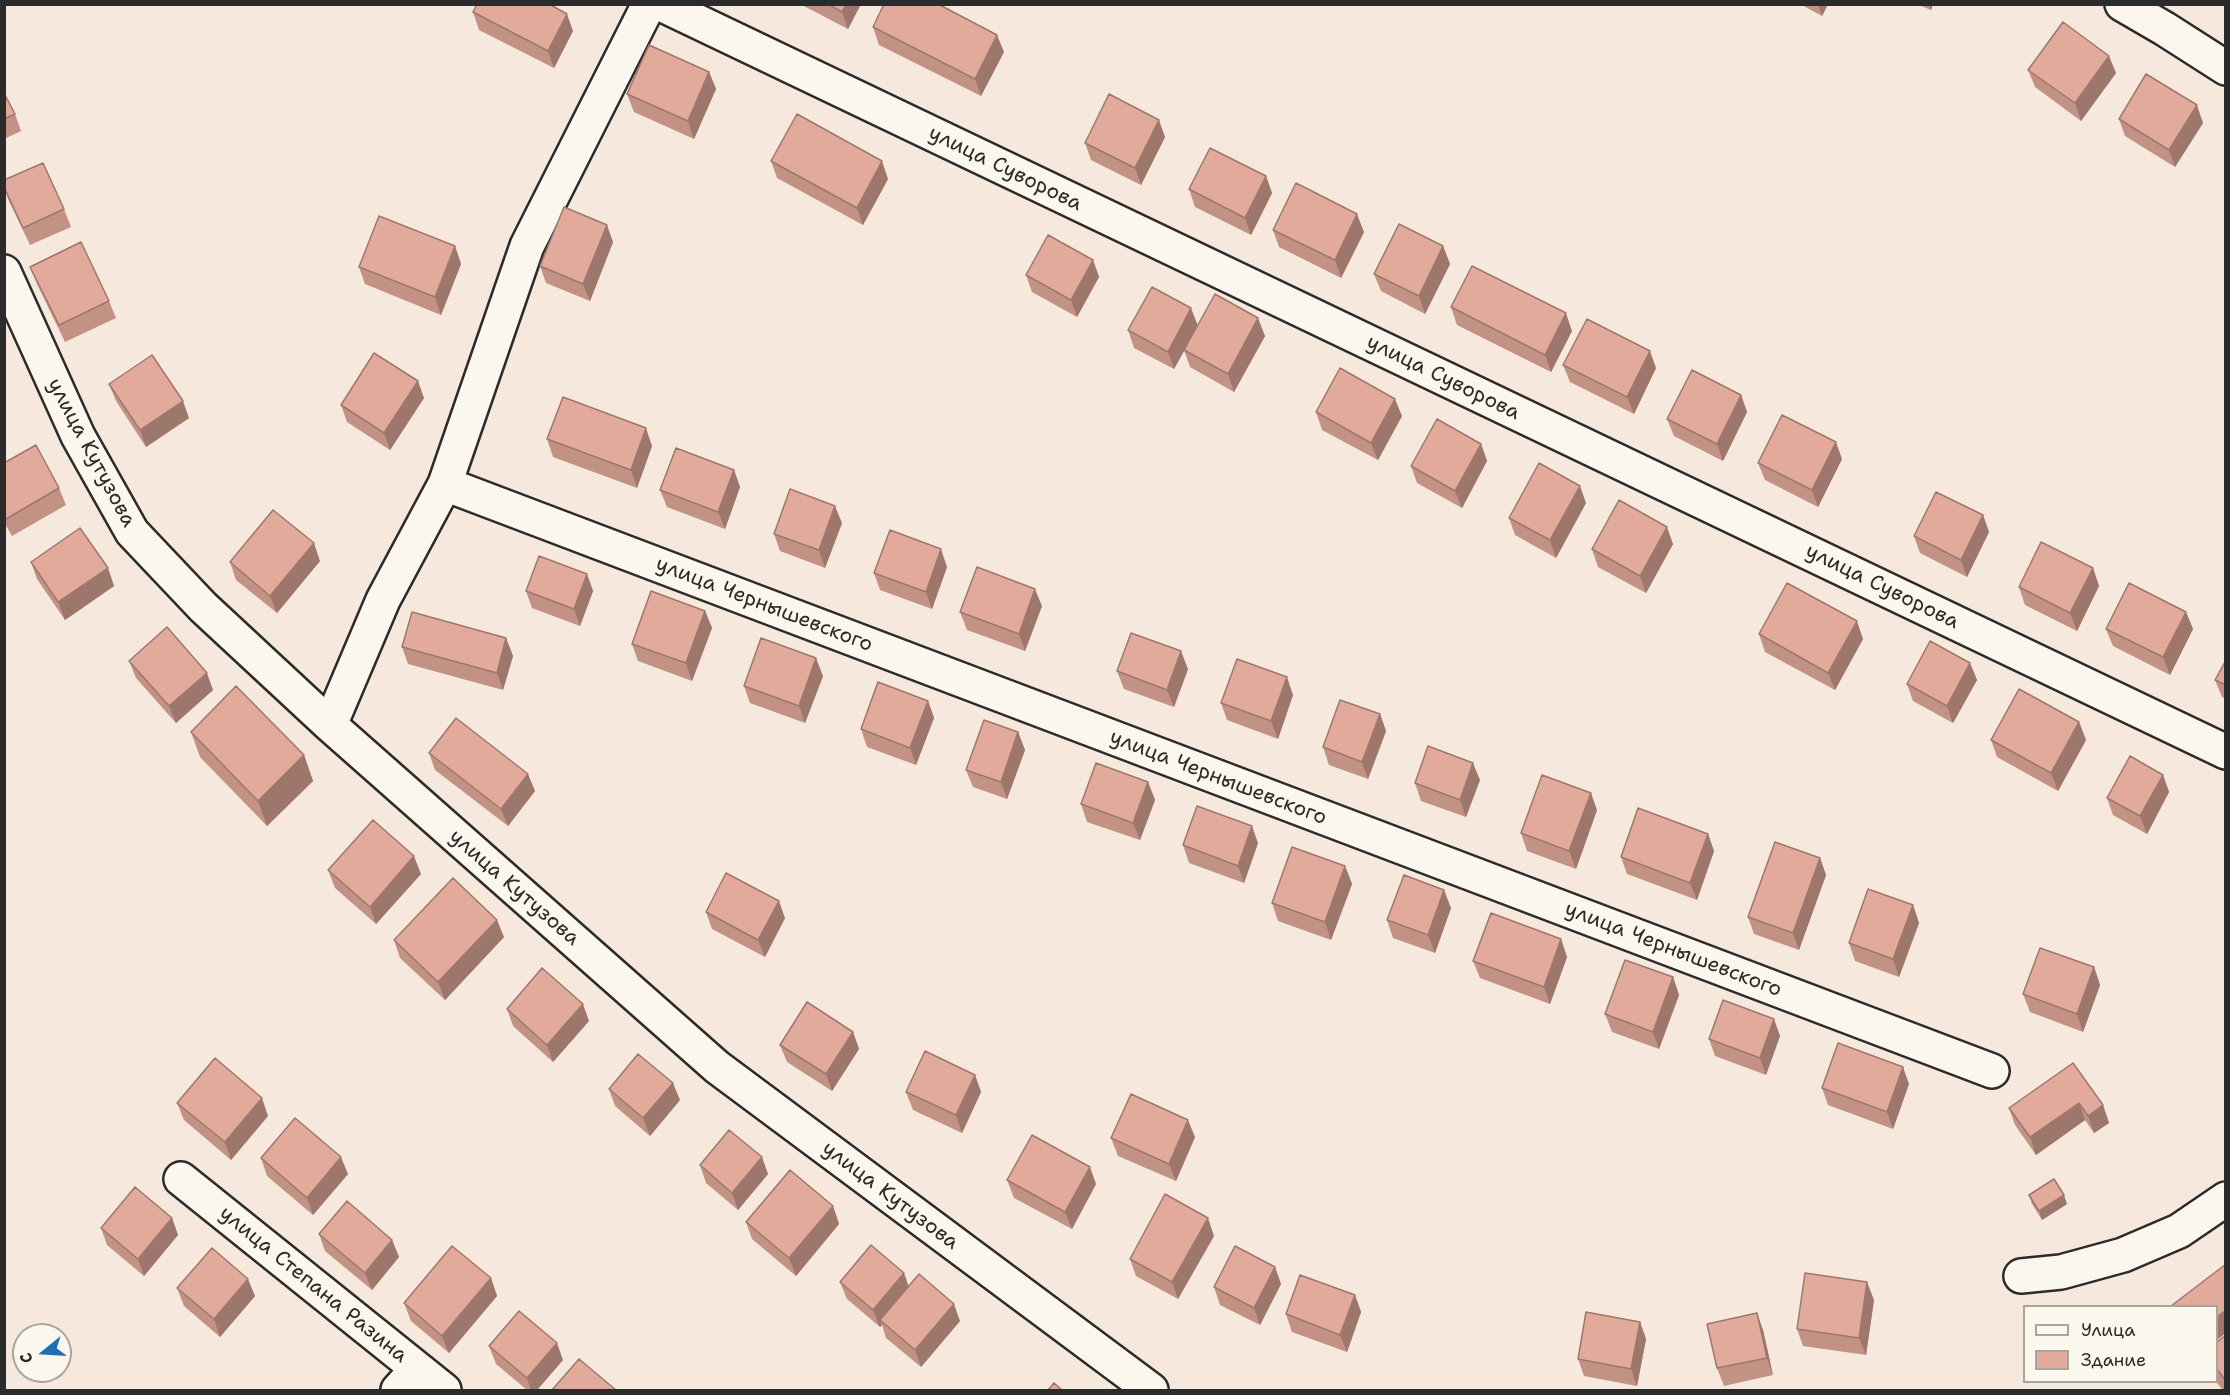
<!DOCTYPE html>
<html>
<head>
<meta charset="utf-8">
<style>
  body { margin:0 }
  #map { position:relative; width:2230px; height:1395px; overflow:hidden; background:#f6e8dc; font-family:"Shantell Sans",sans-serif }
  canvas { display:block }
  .frame { position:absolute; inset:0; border:6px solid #2b2b2b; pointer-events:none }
  .legend { position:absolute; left:2023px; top:1305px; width:195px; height:78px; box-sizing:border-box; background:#fbf7ec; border:2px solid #a8a59f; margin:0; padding:8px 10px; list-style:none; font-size:18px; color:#2b2b2b }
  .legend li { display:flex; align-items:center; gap:12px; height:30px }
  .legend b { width:30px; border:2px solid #a8a59f }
  .north { position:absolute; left:12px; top:1323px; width:60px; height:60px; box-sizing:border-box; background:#fbf7ec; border:2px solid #a8a59f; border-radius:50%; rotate:252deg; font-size:16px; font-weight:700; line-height:24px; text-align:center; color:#2b2b2b }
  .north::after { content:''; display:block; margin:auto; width:21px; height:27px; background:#1f6fb2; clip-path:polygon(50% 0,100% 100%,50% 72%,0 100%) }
</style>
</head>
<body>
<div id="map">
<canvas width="2230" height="1395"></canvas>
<div class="frame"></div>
<ul class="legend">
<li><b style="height:8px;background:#fbf7ec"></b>Улица</li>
<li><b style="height:16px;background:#e2aa9a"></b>Здание</li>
</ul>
<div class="north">С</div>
</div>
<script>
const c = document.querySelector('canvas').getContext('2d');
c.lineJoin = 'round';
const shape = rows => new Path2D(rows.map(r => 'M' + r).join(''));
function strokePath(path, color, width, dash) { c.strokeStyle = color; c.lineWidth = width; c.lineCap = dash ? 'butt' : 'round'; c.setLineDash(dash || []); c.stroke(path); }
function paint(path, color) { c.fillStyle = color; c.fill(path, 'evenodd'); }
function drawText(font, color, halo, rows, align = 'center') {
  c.font = font + ' "Shantell Sans",sans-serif'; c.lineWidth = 5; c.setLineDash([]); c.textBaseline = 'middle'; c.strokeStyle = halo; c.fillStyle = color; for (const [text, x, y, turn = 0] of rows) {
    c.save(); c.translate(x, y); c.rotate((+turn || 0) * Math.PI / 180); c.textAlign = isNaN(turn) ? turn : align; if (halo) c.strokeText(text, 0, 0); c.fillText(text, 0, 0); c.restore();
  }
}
const minor = shape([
  [661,4,2226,752],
  [2122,4,2165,29,2226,68],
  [4,272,78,436,132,532,203,607,330,725,717,1067,1151,1390],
  [445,484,1992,1071],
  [330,725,383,600,445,484,527,246,649,4],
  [181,1179,444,1390],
  [2021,1276,2061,1272,2123,1255,2179,1231,2226,1199],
  [398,1390,417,1369]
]);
strokePath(minor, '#2b2b2b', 38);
strokePath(minor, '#fbf7ec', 33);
paint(shape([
  [800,4,861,4,848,29],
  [1800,4,1828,4,1822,16],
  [1916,4,1933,4,1931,10],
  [473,12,573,31,554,68,479,30],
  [873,27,1004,52,981,96,879,45],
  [2028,70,2116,73,2081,121,2035,87],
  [709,72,716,89,694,139,634,112,627,94],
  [4,93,15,114,21,131,4,139],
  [2119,119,2203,123,2175,167,2125,136],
  [1165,137,1141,185,1091,160,1085,143],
  [771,161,888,179,863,225,777,178],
  [1266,176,1272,193,1251,235,1195,207,1189,189],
  [4,180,64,209,71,227,30,245,8,199,4,188],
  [1273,230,1364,232,1341,278,1279,247],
  [613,242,590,301,546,283,540,266],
  [455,246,461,264,441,315,365,284,359,267],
  [1443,246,1450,264,1425,314,1381,291,1374,274],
  [1093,260,1099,277,1077,317,1032,292,1026,275],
  [30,267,109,301,116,318,65,342,37,284],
  [1451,307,1572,331,1551,372,1457,325],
  [1197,326,1265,336,1234,392,1190,367,1184,350,1174,369,1134,348,1128,330],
  [1563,365,1656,368,1634,414,1570,382],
  [109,384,189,418,146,447,116,401],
  [1741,395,1747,412,1723,461,1674,436,1667,419],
  [424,398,390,450,347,422,341,405],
  [1316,412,1402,416,1378,460,1322,430],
  [547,439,652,446,637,488,553,457],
  [1481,444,1487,461,1462,508,1417,483,1411,466],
  [1842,459,1818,507,1765,480,1758,463],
  [4,463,59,488,66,505,12,536,4,522],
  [734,470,740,487,725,529,667,507,660,490],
  [1586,503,1556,558,1515,535,1509,518],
  [1983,515,1989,532,1967,577,1920,553,1914,536],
  [842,523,825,568,780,551,774,534],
  [1673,544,1646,593,1598,567,1592,549],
  [320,561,277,613,236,580,230,562],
  [31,562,108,568,114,586,65,620,37,579],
  [947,567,932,609,880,590,874,573],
  [2093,568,2099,586,2077,631,2025,605,2019,587],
  [587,574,593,591,580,626,532,608,526,591],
  [1042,606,1025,651,967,630,960,612],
  [705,611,712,628,692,681,638,661,632,644],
  [2186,612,2193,629,2170,675,2113,646,2106,629],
  [1759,634,1863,639,1835,690,1765,652],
  [506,638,513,656,503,690,408,664,402,647],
  [2226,660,2226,699,2222,697,2215,680],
  [129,661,213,690,176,723,136,678],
  [1970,663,1977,680,1953,723,1913,701,1907,684],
  [1188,669,1174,707,1124,689,1117,671],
  [823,676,805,723,750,703,744,686],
  [1293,695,1278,739,1227,720,1221,703],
  [928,701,934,718,916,765,867,747,861,729],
  [1380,714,1386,731,1368,779,1329,765,1323,747],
  [2079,722,2086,740,2058,791,1997,757,1991,740],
  [191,732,304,755,313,781,267,826,200,757],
  [1018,732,1025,750,1007,799,973,787,966,770],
  [429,753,535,791,508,826,435,770],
  [2163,775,2169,792,2147,834,2113,815,2107,798],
  [1480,780,1466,817,1421,801,1415,783],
  [1148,782,1155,800,1140,840,1087,822,1081,804],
  [1597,810,1576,869,1527,851,1521,833],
  [1708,834,1714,851,1697,900,1627,874,1621,857],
  [1258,843,1244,883,1189,863,1183,845],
  [1820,858,1826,875,1799,950,1754,934,1748,917],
  [1345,866,1352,884,1331,940,1278,921,1272,903],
  [328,870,421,874,376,924,335,888],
  [1913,905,1919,923,1899,977,1855,961,1849,943],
  [1451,908,1435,953,1393,938,1387,920],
  [706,912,785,918,765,957,712,929],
  [504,937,445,1000,400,958,394,940],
  [1561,939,1567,957,1550,1004,1480,978,1473,961],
  [2094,967,2100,985,2083,1032,2030,1012,2023,994],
  [1673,977,1679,995,1659,1049,1612,1032,1605,1014],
  [507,1009,589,1021,553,1062,513,1026],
  [853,1032,859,1049,832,1091,787,1062,780,1045],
  [1780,1036,1766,1075,1715,1056,1709,1039],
  [2073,1063,2103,1105,2109,1123,2094,1133,2085,1120,2036,1155,2015,1125,2009,1108],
  [975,1075,981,1092,962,1133,913,1110,906,1092],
  [1909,1084,1893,1129,1828,1105,1822,1088],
  [609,1089,680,1100,650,1136,615,1106],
  [177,1103,268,1116,231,1160,184,1120],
  [1195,1137,1176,1181,1118,1156,1111,1138],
  [261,1158,348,1174,313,1215,267,1176],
  [700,1165,768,1174,738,1210,706,1183],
  [1007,1180,1096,1184,1072,1229,1014,1198],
  [2029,1195,2067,1204,2042,1220,2032,1204],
  [833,1206,839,1224,796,1276,752,1239,746,1222],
  [172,1218,178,1235,144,1276,107,1245,101,1228],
  [319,1234,392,1240,399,1257,372,1290,325,1251],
  [1214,1236,1178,1299,1136,1276,1130,1259],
  [1275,1267,1281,1284,1260,1325,1220,1305,1214,1287],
  [491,1278,497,1296,449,1353,411,1321,404,1303],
  [840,1282,909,1286,960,1321,921,1367,886,1338,882,1325,880,1327,847,1299],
  [177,1288,255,1296,220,1337,184,1306],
  [1355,1295,1361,1312,1347,1352,1292,1332,1286,1314],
  [1874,1300,1866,1355,1803,1346,1797,1329],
  [1640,1322,1646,1339,1637,1386,1584,1376,1578,1359],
  [1763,1330,1773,1375,1724,1386,1717,1368],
  [2226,1335,2226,1390,2223,1390,2216,1382,2217,1382,2217,1342],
  [489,1346,563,1360,537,1390,527,1390,496,1364]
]), '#c29284');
paint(shape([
  [846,4,861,4,848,29,842,12],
  [1818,4,1828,4,1822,16],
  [1929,4,1933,4,1931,10],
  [567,14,573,31,554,68,548,51],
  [997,35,1004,52,981,96,975,79],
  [2109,56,2116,73,2081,121,2075,103],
  [709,72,716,89,694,139,688,121],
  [2197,105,2203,123,2175,167,2169,150],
  [1159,120,1165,137,1141,185,1135,168],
  [882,161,888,179,863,225,857,208],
  [1266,176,1272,193,1251,235,1245,218],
  [1357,214,1364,232,1341,278,1335,260],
  [607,225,613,242,590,301,583,284],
  [455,246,461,264,441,315,435,297],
  [1443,246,1450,264,1425,314,1419,296],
  [1093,260,1099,277,1077,317,1071,300],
  [1191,308,1198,326,1174,369,1168,352],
  [1566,313,1572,331,1551,372,1545,355],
  [1258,318,1265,336,1234,392,1228,374],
  [1650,351,1656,368,1634,414,1627,397],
  [418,381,424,398,390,450,384,433],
  [1741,395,1747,412,1723,461,1717,444],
  [1395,399,1402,416,1378,460,1371,443],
  [183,401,189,418,146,447,140,430],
  [646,428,652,446,637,488,631,470],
  [1836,442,1842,459,1818,507,1812,490],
  [1481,444,1487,461,1462,508,1455,491],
  [734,470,740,487,725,529,718,512],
  [1580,486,1586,503,1556,558,1550,540],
  [835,506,842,523,825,568,819,550],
  [1983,515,1989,532,1967,577,1961,560],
  [1667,527,1673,544,1646,593,1640,576],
  [314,543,320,561,277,613,270,596],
  [941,549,947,567,932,609,926,592],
  [108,568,114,586,65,620,58,602],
  [2093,568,2099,586,2077,631,2070,613],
  [587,574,593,591,580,626,574,609],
  [1035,589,1042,606,1025,651,1019,634],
  [705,611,712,628,692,681,686,663],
  [2186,612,2193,629,2170,675,2163,657],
  [1857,621,1863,639,1835,690,1828,673],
  [506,638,513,656,503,690,497,673],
  [1181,651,1188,669,1174,707,1167,690],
  [816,658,823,676,805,723,799,706],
  [1970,663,1977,680,1953,723,1947,706],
  [207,673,213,690,176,723,169,706],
  [1287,677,1293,695,1278,739,1271,721],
  [928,701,934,718,916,765,910,748],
  [1380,714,1386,731,1368,779,1362,762],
  [2079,722,2086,740,2058,791,2051,773],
  [1018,732,1025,750,1007,799,1001,782],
  [304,755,313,781,267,826,258,801],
  [1473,763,1480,780,1466,817,1460,800],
  [528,774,535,791,508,826,501,809],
  [2163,775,2169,792,2147,834,2140,816],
  [1148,782,1155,800,1140,840,1133,823],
  [1591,793,1597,810,1576,869,1569,851],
  [1252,826,1258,843,1244,883,1238,866],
  [1708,834,1714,851,1697,900,1690,883],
  [414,856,421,874,376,924,370,907],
  [1820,858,1826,875,1799,950,1793,933],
  [1345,866,1352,884,1331,940,1325,922],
  [1444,890,1451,908,1435,953,1428,935],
  [779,901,785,918,765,957,758,940],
  [1913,905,1919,923,1899,977,1893,959],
  [497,920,504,937,445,1000,438,982],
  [1561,939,1567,957,1550,1004,1544,987],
  [2094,967,2100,985,2083,1032,2077,1014],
  [1673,977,1679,995,1659,1049,1653,1032],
  [583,1004,589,1021,553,1062,547,1045],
  [1774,1019,1780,1036,1766,1075,1760,1058],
  [853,1032,859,1049,832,1091,826,1074],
  [1903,1067,1909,1084,1893,1129,1887,1112],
  [975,1075,981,1092,962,1133,956,1115],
  [673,1083,680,1100,650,1136,643,1118],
  [262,1098,268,1116,231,1160,225,1142],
  [2079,1103,2085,1120,2036,1155,2030,1137],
  [2103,1105,2109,1123,2094,1133,2088,1116],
  [1188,1120,1195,1137,1176,1181,1169,1164],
  [341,1157,348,1174,313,1215,307,1198],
  [762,1157,768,1174,738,1210,732,1193],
  [1090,1167,1096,1184,1072,1229,1065,1212],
  [2064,1195,2067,1204,2042,1220,2039,1211],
  [833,1206,839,1224,796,1276,789,1258],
  [172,1218,178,1235,144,1276,138,1259],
  [1208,1218,1214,1236,1178,1299,1172,1282],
  [392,1240,399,1257,372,1290,365,1273],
  [1275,1267,1281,1284,1260,1325,1254,1308],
  [904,1273,910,1290,880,1320,882,1325,880,1327,873,1310],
  [491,1278,497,1296,449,1353,442,1336],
  [248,1279,255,1296,220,1337,214,1319],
  [1867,1282,1874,1300,1866,1355,1859,1338],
  [1355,1295,1361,1312,1347,1352,1340,1335],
  [954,1304,960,1321,921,1367,915,1350],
  [2226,1310,2226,1333,2217,1340,2217,1317],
  [1757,1313,1763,1330,1773,1375,1767,1358],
  [1640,1322,1646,1339,1637,1386,1631,1369],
  [557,1343,563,1360,537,1390,531,1390,527,1378]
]), '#9e776c');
const building = shape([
  [477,4,549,4,567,14,548,51,473,12,477,4],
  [828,4,846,4,842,12,828,4],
  [884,4,938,4,997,35,975,79,873,27,884,4],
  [2063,22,2109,56,2075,103,2028,70,2063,22],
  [649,45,709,72,688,121,627,94,649,45],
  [2146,74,2197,105,2169,150,2119,119,2146,74],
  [4,93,15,114,4,119,4,93],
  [1109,94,1159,120,1135,168,1085,143,1109,94],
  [797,114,882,161,857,208,771,161,797,114],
  [1210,148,1266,176,1245,218,1189,189,1210,148],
  [43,163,64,209,23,228,4,187,4,180,43,163],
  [1296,183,1357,214,1335,260,1273,230,1296,183],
  [564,207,607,225,583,284,540,266,564,207],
  [379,216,455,246,435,297,359,267,379,216],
  [1399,224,1443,246,1419,296,1374,274,1399,224],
  [1048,235,1093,260,1071,300,1026,275,1048,235],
  [81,242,109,301,59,325,30,267,81,242],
  [1472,266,1566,313,1545,355,1451,307,1472,266],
  [1152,287,1191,308,1168,352,1128,330,1152,287],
  [1215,294,1258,318,1228,374,1184,350,1215,294],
  [1587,319,1650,351,1627,397,1563,365,1587,319],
  [374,353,418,381,384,433,341,405,374,353],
  [152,355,183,401,140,430,109,384,152,355],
  [1340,368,1395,399,1371,443,1316,412,1340,368],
  [1692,370,1741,395,1717,444,1667,419,1692,370],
  [563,397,646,428,631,470,547,439,563,397],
  [1782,415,1836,442,1812,490,1758,463,1782,415],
  [1437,419,1481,444,1455,491,1411,466,1437,419],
  [36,445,59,488,6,519,4,516,4,463,36,445],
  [676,448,734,470,718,512,660,490,676,448],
  [1539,463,1580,486,1550,540,1509,518,1539,463],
  [790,489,835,506,819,550,774,534,790,489],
  [1936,492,1983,515,1961,560,1914,536,1936,492],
  [1619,500,1667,527,1640,576,1592,549,1619,500],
  [273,510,314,543,270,596,230,562,273,510],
  [80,528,108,568,58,602,31,562,80,528],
  [890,530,941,549,926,592,874,573,890,530],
  [2041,542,2093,568,2070,613,2019,587,2041,542],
  [539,556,587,574,574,609,526,591,539,556],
  [977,567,1035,589,1019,634,960,612,977,567],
  [1787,583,1857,621,1828,673,1759,634,1787,583],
  [2129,583,2186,612,2163,657,2106,629,2129,583],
  [651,591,705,611,686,663,632,644,651,591],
  [412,612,506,638,497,673,402,647,412,612],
  [167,627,207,673,169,706,129,661,167,627],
  [1131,633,1181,651,1167,690,1117,671,1131,633],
  [761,638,816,658,799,706,744,686,761,638],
  [1930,641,1970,663,1947,706,1907,684,1930,641],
  [1237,659,1287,677,1271,721,1221,703,1237,659],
  [2226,660,2226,685,2215,680,2226,660],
  [878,682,928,701,910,748,861,729,878,682],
  [236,686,304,755,258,801,191,732,236,686],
  [2019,689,2079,722,2051,773,1991,740,2019,689],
  [1340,700,1380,714,1362,762,1323,747,1340,700],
  [456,718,528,774,501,809,429,753,456,718],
  [984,720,1018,732,1001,782,966,770,984,720],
  [1428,746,1473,763,1460,800,1415,783,1428,746],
  [2130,756,2163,775,2140,816,2107,798,2130,756],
  [1096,763,1148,782,1133,823,1081,804,1096,763],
  [1542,775,1591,793,1569,851,1521,833,1542,775],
  [1197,806,1252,826,1238,866,1183,845,1197,806],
  [1638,808,1708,834,1690,883,1621,857,1638,808],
  [373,820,414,856,370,907,328,870,373,820],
  [1775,842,1820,858,1793,933,1748,917,1775,842],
  [1292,847,1345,866,1325,922,1272,903,1292,847],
  [726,873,779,901,758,940,706,912,726,873],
  [1404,875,1444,890,1428,935,1387,920,1404,875],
  [453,878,497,920,438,982,394,940,453,878],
  [1868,889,1913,905,1893,959,1849,943,1868,889],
  [1491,913,1561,939,1544,987,1473,961,1491,913],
  [2040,948,2094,967,2077,1014,2023,994,2040,948],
  [1625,960,1673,977,1653,1032,1605,1014,1625,960],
  [542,968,583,1004,547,1045,507,1009,542,968],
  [1723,1000,1774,1019,1760,1058,1709,1039,1723,1000],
  [807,1002,853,1032,826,1074,780,1045,807,1002],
  [1838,1043,1903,1067,1887,1112,1822,1088,1838,1043],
  [925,1051,975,1075,956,1115,906,1092,925,1051],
  [638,1054,673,1083,643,1118,609,1089,638,1054],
  [215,1058,262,1098,225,1142,177,1103,215,1058],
  [2073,1063,2103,1105,2088,1116,2079,1103,2030,1137,2009,1108,2073,1063],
  [1131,1094,1188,1120,1169,1164,1111,1138,1131,1094],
  [295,1118,341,1157,307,1198,261,1158,295,1118],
  [729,1130,762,1157,732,1193,700,1165,729,1130],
  [1032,1135,1090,1167,1065,1212,1007,1180,1032,1135],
  [790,1170,833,1206,789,1258,746,1222,790,1170],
  [2054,1179,2064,1195,2039,1211,2029,1195,2054,1179],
  [135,1187,172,1218,138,1259,101,1228,135,1187],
  [1165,1194,1208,1218,1172,1282,1130,1259,1165,1194],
  [347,1201,392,1240,365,1273,319,1234,347,1201],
  [871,1245,904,1273,873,1310,840,1282,871,1245],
  [452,1246,491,1278,442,1336,404,1303,452,1246],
  [1235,1246,1275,1267,1254,1308,1214,1287,1235,1246],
  [212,1248,248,1279,214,1319,177,1288,212,1248],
  [2226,1264,2226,1310,2217,1317,2217,1306,2171,1306,2226,1264],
  [1805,1273,1867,1282,1859,1338,1797,1329,1805,1273],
  [919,1274,954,1304,915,1350,880,1320,919,1274],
  [1300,1275,1355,1295,1340,1335,1286,1314,1300,1275],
  [519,1311,557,1343,527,1378,489,1346,519,1311],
  [1586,1312,1640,1322,1631,1369,1578,1359,1586,1312],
  [1757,1313,1767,1358,1717,1368,1707,1324,1757,1313],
  [2226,1335,2226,1381,2217,1369,2217,1342,2226,1335],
  [579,1359,616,1390,552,1390,579,1359],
  [1054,1383,1062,1390,1048,1390,1054,1383]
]);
paint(building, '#e2aa9a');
strokePath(building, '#9e776c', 1.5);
drawText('21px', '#2b2b2b', '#fbf7ec', [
  ["улица Суворова",1005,169,26],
  ["улица Суворова",1443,378,26],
  ["улица Кутузова",91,453,62],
  ["улица Суворова",1882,587,26],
  ["улица Чернышевского",764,605,21],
  ["улица Чернышевского",1218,778,21],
  ["улица Кутузова",514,888,41],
  ["улица Чернышевского",1673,950,21],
  ["улица Кутузова",890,1196,37],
  ["улица Степана Разина",313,1285,39]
]);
</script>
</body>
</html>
